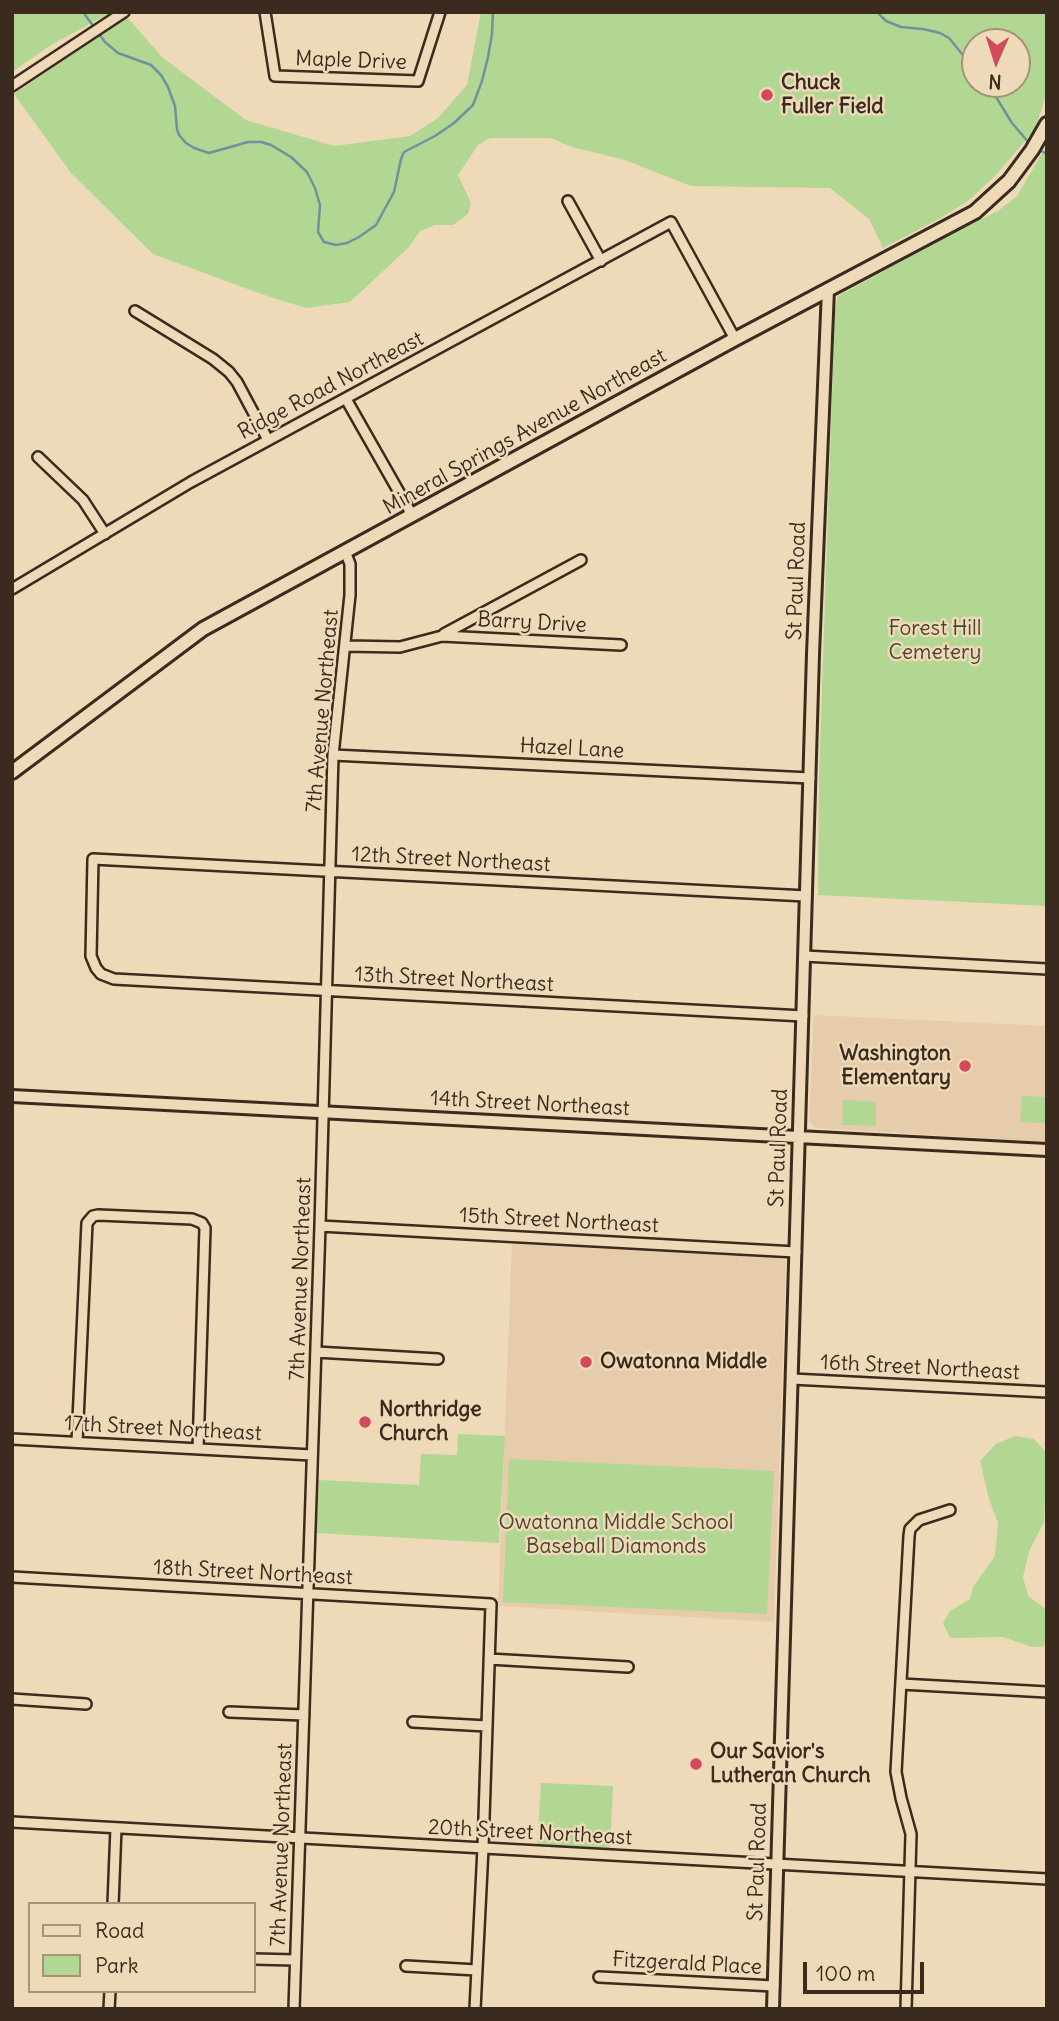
<!DOCTYPE html>
<html>
<head>
<meta charset="utf-8">
<style>
  body { margin:0 }
  #map { position:relative; width:1059px; height:2021px; overflow:hidden; background:#eedab8; font-family:Delius,sans-serif }
  canvas { display:block }
  .frame { position:absolute; inset:0; border:14px solid #3b2a1e; pointer-events:none }
  .legend { position:absolute; left:28px; top:1902px; width:228px; height:91px; box-sizing:border-box; background:#eedab8; border:2px solid #a6947a; margin:0; padding:9px 12px; list-style:none; font-size:21px; color:#3b2a1e }
  .legend li { display:flex; align-items:center; gap:14px; height:35px }
  .legend b { width:35px; border:2px solid #a6947a }
  .north { position:absolute; left:961px; top:28px; width:70px; height:70px; box-sizing:border-box; background:#eedab8; border:2px solid #a6947a; border-radius:50%; rotate:183deg; font-size:19px; font-weight:700; line-height:28px; text-align:center; color:#3b2a1e }
  .north::after { content:''; display:block; margin:auto; width:24px; height:32px; background:#d1495b; clip-path:polygon(50% 0,100% 100%,50% 72%,0 100%) }
  .scale { position:absolute; left:803px; top:1962px; width:121px; height:32px; box-sizing:border-box; border:4px solid #3b2a1e; border-top:0; padding-left:9px; font-size:21px; line-height:24px; white-space:nowrap; color:#3b2a1e; -webkit-text-stroke:5px #eedab8; paint-order:stroke }
</style>
</head>
<body>
<div id="map">
<canvas width="1059" height="2021"></canvas>
<div class="frame"></div>
<ul class="legend">
<li><b style="height:9px;background:#eedab8"></b>Road</li>
<li><b style="height:19px;background:#b1d792"></b>Park</li>
</ul>
<div class="north">N</div>
<div class="scale">100 m</div>
</div>
<script>
const c = document.querySelector('canvas').getContext('2d');
c.lineJoin = 'round';
function paint(path, color) { c.fillStyle = color; c.fill(path, 'evenodd'); }
const shape = rows => new Path2D(rows.map(r => 'M' + r).join(''));
function strokePath(path, color, width, dash) { c.strokeStyle = color; c.lineWidth = width; c.lineCap = dash ? 'butt' : 'round'; c.setLineDash(dash || []); c.stroke(path); }
function drawText(font, color, halo, rows, align = 'center') {
  c.font = font + ' Delius,sans-serif'; c.lineWidth = 5; c.setLineDash([]); c.textBaseline = 'middle'; c.strokeStyle = halo; c.fillStyle = color; for (const [text, x, y, turn = 0] of rows) {
    c.save(); c.translate(x, y); c.rotate((+turn || 0) * Math.PI / 180); c.textAlign = isNaN(turn) ? turn : align; if (halo) c.strokeText(text, 0, 0); c.fillText(text, 0, 0); c.restore();
  }
}
paint(shape([
  [814,1015,1047,1026,1047,1142,815,1128,809,1121],
  [512,1244,779,1258,786,1261,774,1622,498,1606]
]), '#e6ccaa');
paint(shape([
  [12,12,112,12,51,45,12,72],
  [481,12,1047,12,1047,92,1035,129,996,175,968,201,937,220,883,248,869,219,830,188,691,186,625,160,572,147,551,138,490,138,478,145,458,175,471,203,468,214,453,225,435,225,420,231,409,247,350,302,306,308,264,295,153,254,71,173,14,94,127,17,163,58,246,120,334,146,410,136,438,118,467,85],
  [975,42,1017,42,1017,84,975,84],
  [1047,145,1047,906,818,895,819,776,835,309,838,296,959,230,998,211,1017,196],
  [1022,1096,1047,1097,1047,1123,1020,1122],
  [843,1100,876,1102,876,1126,842,1125],
  [458,1434,505,1436,499,1543,316,1533,319,1480,419,1485,421,1454,457,1455],
  [1015,1436,1034,1439,1045,1451,1047,1460,1044,1522,1029,1551,1023,1577,1028,1596,1047,1610,1047,1646,1032,1647,1003,1637,950,1638,943,1623,950,1611,970,1599,973,1587,995,1556,998,1523,989,1499,980,1461,996,1444],
  [509,1459,774,1471,767,1614,503,1602],
  [541,1783,613,1786,610,1849,537,1845]
]), '#b1d792');
strokePath(shape([
  [83,12,105,42,118,53,151,65,161,75,168,87,175,106,177,129,179,135,186,143,194,148,209,153,248,142,261,142,271,145,291,157,307,172,315,188,320,205,318,232,324,242,336,245,347,243,359,237,376,225,394,192,401,159,404,152,435,136,454,123,473,105,482,81,488,57,492,34,493,12],
  [877,12,886,21,901,27,923,29,940,33,949,38,975,70],
  [985,84,996,97,1012,123,1029,143],
  [1037,149,1047,154]
]), '#70929e', 2.5);
const minor = shape([
  [265,12,275,76,418,81,440,12],
  [12,86,124,12],
  [568,201,601,261],
  [135,311,213,359,229,372,237,382,268,440],
  [346,399,412,515],
  [38,457,83,500,105,534],
  [12,589,191,482,671,222,735,339],
  [444,634,581,560],
  [346,646,400,647,442,636,621,645],
  [333,755,810,778],
  [804,956,1047,969],
  [803,1016,114,979,101,974,96,968,91,956,93,859,806,896],
  [320,1226,796,1252],
  [316,1352,438,1359],
  [792,1379,1047,1392],
  [12,1439,312,1455],
  [77,1442,87,1223,93,1216,98,1215,192,1219,202,1223,205,1228,198,1449],
  [12,1577,491,1604,483,1848,475,2009],
  [489,1659,628,1667],
  [901,1684,1047,1692],
  [12,1699,86,1704],
  [229,1712,304,1715],
  [413,1722,487,1726],
  [12,1822,1047,1879],
  [113,1904,116,1828],
  [254,1959,295,1960],
  [406,1966,477,1970],
  [599,1977,774,1986],
  [109,2009,110,1991],
  [294,2009,320,1226,333,755,350,595,350,564,345,551],
  [906,2009,911,1834,901,1798,896,1772,909,1536,910,1529,919,1520,950,1510]
]);
const tertiary = shape([
  [12,1096,1047,1150],
  [773,2009,813,654,828,289]
]);
const secondary = shape([
  [12,772,203,629,735,339,975,212,1009,181,1032,150,1047,124]
]);
strokePath(minor, '#3b2a1e', 14);
strokePath(tertiary, '#3b2a1e', 16);
strokePath(secondary, '#3b2a1e', 18);
strokePath(minor, '#eedab8', 9);
strokePath(tertiary, '#eedab8', 10);
strokePath(secondary, '#eedab8', 12);
for (const [x, y, r, color] of [
  [767,95,7,"#d1495b"],
  [965,1066,7,"#d1495b"],
  [586,1362,7,"#d1495b"],
  [365,1422,7,"#d1495b"],
  [696,1764,7,"#d1495b"]
]) { const dot = new Path2D(); dot.arc(x, y, r, 0, 2 * Math.PI); c.fillStyle = color; c.fill(dot); strokePath(dot, '#eedab8', 2.5); }
drawText('21px', '#3b2a1e', '#eedab8', [
  ["Maple Drive",351,61,2],
  ["Ridge Road Northeast",331,386,-28],
  ["Mineral Springs Avenue Northeast",525,432,-29],
  ["St Paul Road",797,581,-88],
  ["Barry Drive",532,623,3],
  ["7th Avenue Northeast",323,711,-85],
  ["Hazel Lane",572,749,3],
  ["12th Street Northeast",451,860,3],
  ["13th Street Northeast",454,980,3],
  ["14th Street Northeast",530,1104,3],
  ["St Paul Road",779,1148,-88],
  ["15th Street Northeast",559,1221,3],
  ["7th Avenue Northeast",301,1279,-88],
  ["16th Street Northeast",920,1368,3],
  ["17th Street Northeast",163,1429,3],
  ["18th Street Northeast",253,1573,3],
  ["20th Street Northeast",530,1833,3],
  ["7th Avenue Northeast",282,1845,-88],
  ["St Paul Road",758,1862,-88],
  ["Fitzgerald Place",687,1964,3]
]);
drawText('bold 21px', '#3b2a1e', '#eedab8', [
  ["Chuck",781,83],
  ["Fuller Field",781,107],
  ["Washington",951,1054,"right"],
  ["Elementary",951,1078,"right"],
  ["Owatonna Middle",600,1362],
  ["Northridge",379,1410],
  ["Church",379,1434],
  ["Our Savior's",710,1752],
  ["Lutheran Church",710,1776]
], 'left');
drawText('21px', '#4d442f', '#eedab8', [
  ["Forest Hill",935,629],
  ["Cemetery",935,653],
  ["Owatonna Middle School",616,1523],
  ["Baseball Diamonds",616,1547]
]);
</script>
</body>
</html>
